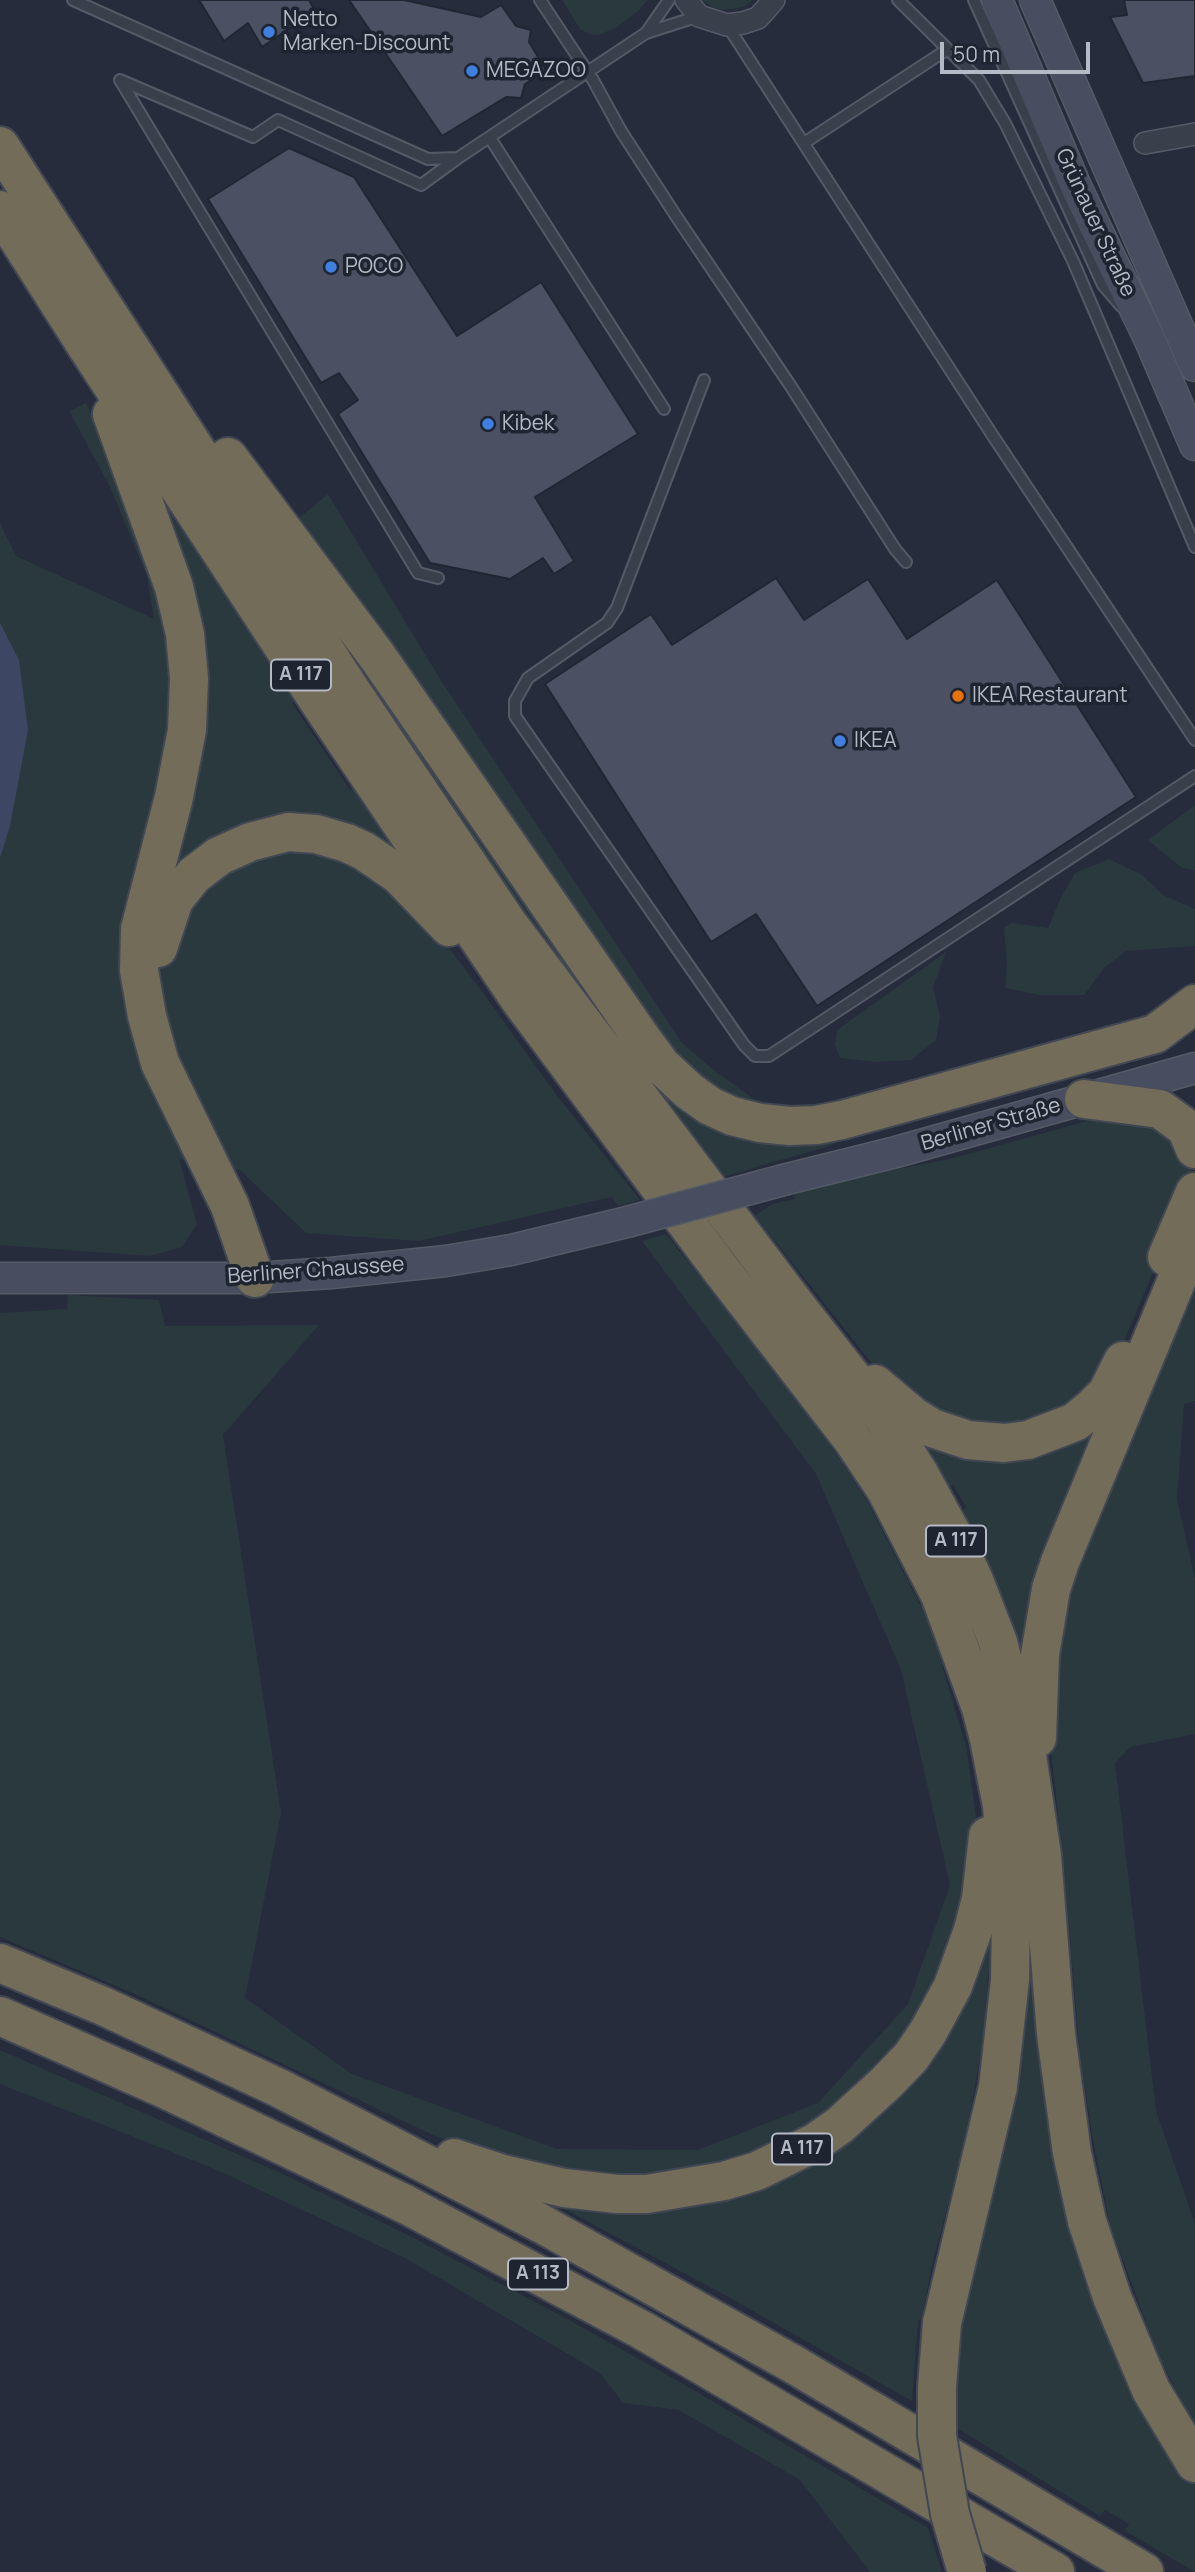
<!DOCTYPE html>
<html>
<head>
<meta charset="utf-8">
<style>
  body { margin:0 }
  #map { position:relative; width:1195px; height:2572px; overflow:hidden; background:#262c3c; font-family:Manrope,sans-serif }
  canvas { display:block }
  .scale { position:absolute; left:940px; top:42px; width:150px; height:32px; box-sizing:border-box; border:4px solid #b6bac7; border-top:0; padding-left:9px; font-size:21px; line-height:24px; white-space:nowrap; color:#b6bac7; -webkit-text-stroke:5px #1f2431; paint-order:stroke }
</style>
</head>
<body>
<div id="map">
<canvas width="1195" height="2572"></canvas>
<div class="scale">50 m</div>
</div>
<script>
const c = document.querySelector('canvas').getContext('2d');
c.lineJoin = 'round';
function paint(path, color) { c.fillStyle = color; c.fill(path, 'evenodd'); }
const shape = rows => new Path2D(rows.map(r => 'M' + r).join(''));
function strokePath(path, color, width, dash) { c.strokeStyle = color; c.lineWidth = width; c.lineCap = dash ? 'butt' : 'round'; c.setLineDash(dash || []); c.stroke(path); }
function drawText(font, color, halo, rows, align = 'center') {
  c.font = font + ' Manrope,sans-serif'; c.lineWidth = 7; c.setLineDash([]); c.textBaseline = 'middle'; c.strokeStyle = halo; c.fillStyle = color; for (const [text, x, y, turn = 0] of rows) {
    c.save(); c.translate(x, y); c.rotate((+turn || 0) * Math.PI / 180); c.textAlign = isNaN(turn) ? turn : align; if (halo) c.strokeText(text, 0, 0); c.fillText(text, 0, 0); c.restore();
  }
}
paint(shape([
  [562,0,648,0,637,12,617,27,599,35,589,34,580,29],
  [701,0,753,0,744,7,722,10,712,7],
  [86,403,116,464,174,652,173,924,234,859,318,845,408,894,484,994,555,1093,640,1200,618,1206,612,1197,419,1241,306,1233,240,1170,179,1159,197,1224,182,1247,149,1256,0,1245,0,523,16,556,154,619,147,576,110,487,69,411],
  [146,484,170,497,295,699,292,703,350,790,354,788,399,854,347,830,169,889,196,744],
  [328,494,440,679,682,1043,715,1071,754,1099,798,1110,780,1116,698,1087,291,525],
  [266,527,669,1088,880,1126,826,1147,725,1176,599,1017,495,870],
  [1195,805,1195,870,1182,868,1148,840],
  [1109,859,1142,875,1163,895,1195,909,1195,946,1126,951,1104,968,1084,995,1040,995,1005,988,1007,964,1004,928,1011,923,1048,928,1060,899,1075,873],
  [946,952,933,988,940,1016,936,1040,911,1060,875,1062,840,1058,835,1045,837,1030],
  [1102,1117,1159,1117,1192,1163,1191,1181,1115,1363,1055,1422,965,1429,875,1367,755,1216,772,1204,795,1199,794,1194,849,1178,950,1159],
  [666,1234,818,1426,867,1501,930,1624,967,1750,977,1825,977,1876,918,2034,783,2149,630,2185,482,2155,433,2135,135,1994,0,1937,0,1313,67,1309,68,1295,159,1300,165,1326,319,1325,223,1435,281,1813,245,1998,352,2074,557,2149,698,2150,818,2103,908,2004,950,1885,901,1670,816,1474,642,1241],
  [1195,1265,1195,1401,1184,1404,1177,1499,1195,1579,1195,1734,1130,1747,1115,1763,1156,2111,1195,2224,1195,2428,1157,2352,1111,2228,1094,2146,1080,2057,1064,1868,1049,1733,1051,1634],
  [1103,1413,1027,1670,1003,1603,961,1512,966,1507,953,1485,947,1488,914,1436],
  [1022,1876,1040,2023,1188,2476,1195,2485,1195,2572,1125,2531,1129,2524,1105,2510,1100,2516,957,2428,957,2371,961,2326],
  [992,1924,984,2034,975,2086,964,2144,931,2269,922,2318,918,2321,912,2401,723,2294,527,2189,611,2202,836,2137],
  [0,2050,283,2174,408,2235,571,2321,685,2385,928,2528,942,2572,870,2572,800,2480,679,2410,623,2403,600,2373,407,2259,217,2170,0,2084]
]), '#29393e');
paint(shape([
  [0,623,19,660,28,730,10,826,0,858]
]), '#3d4763');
const building = shape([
  [199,0,309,0,315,11,262,47,248,23,224,41,199,0],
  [349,0,404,0,481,17,501,5,516,26,531,30,529,42,546,70,525,84,521,98,506,97,442,136,349,0],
  [1124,0,1195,0,1195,76,1143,83,1110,17,1127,15,1124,0],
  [289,148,354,177,457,336,541,282,638,434,535,497,574,561,554,574,543,558,510,579,430,563,338,414,358,400,339,373,321,383,208,199,289,148],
  [776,578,804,620,868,579,907,639,997,580,1136,797,817,1006,756,914,711,942,545,684,651,614,672,645,776,578]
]);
paint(building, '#4b5063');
strokePath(building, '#212633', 2);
const lane = shape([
  [73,0,428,159,458,158,646,33,699,16],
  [540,0,593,80,621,131,676,216,790,385,895,549,906,562],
  [898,0,979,80,1005,123,1073,261,1195,547],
  [974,0,1103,285,1121,306],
  [727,25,993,436,1195,740],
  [646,33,669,0],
  [120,80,418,573,438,578],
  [120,80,253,137,278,120,421,185,458,158],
  [490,138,664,409],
  [804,143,948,49],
  [704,380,617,608,607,623,528,678,515,701,515,716,744,1045,755,1056,769,1056,1195,776]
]);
const street = shape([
  [686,0,699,16,727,25,743,23,758,18,774,0],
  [1145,143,1195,134]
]);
const secondary = shape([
  [997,0,1077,189,1149,338,1195,445],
  [1035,0,1195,366],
  [787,1179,896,1152,1195,1068],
  [0,1278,255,1278,331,1273,446,1261,511,1250,627,1222]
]);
const highway = shape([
  [0,146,348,686,509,925,798,1308,884,1418,920,1475,951,1532,974,1580,998,1642,1027,1755,1042,1855,1056,2034,1072,2153,1087,2221,1112,2297,1151,2390,1195,2463],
  [0,210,87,347,320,703,520,1000,722,1271,852,1439,886,1490,940,1595,981,1708,989,1739,1002,1806,1011,1918,1010,1980,998,2087,942,2323],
  [112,414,174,587,185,634,189,678,187,730,174,797,140,929,139,970,147,1016,160,1063,230,1206,255,1278],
  [228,457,377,656,642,1039,662,1066,689,1091,710,1106,732,1116,760,1123,790,1126,816,1125,842,1120,1155,1034,1195,1004],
  [158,948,174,900,194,875,219,856,250,842,288,832,316,834,347,843,364,851,399,875,449,927],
  [1084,1099,1160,1109,1186,1128,1195,1149],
  [1167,1257,1195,1192],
  [875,1384,913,1416,932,1428,968,1440,1004,1443,1028,1440,1075,1422,1092,1408,1107,1393,1123,1361],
  [1037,1738,1040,1655,1051,1589,1060,1562,1195,1236],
  [0,1963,103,2006,279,2088,542,2224,793,2364,1144,2572],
  [0,2016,165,2089,405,2204,642,2330,1055,2572],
  [454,2158,503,2174,564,2188,617,2194,647,2194,724,2181,757,2171,816,2142,840,2125,886,2083,911,2057,928,2032,953,1986,973,1930,981,1899,988,1836]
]);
strokePath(lane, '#555a67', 14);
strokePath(street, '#555a67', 24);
strokePath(secondary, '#555a67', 33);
strokePath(highway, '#424754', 42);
strokePath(lane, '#3a3f4c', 10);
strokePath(street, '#3a3f4c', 21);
strokePath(secondary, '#484d5f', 30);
strokePath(highway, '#726c58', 38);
const secondaryBridge = shape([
  [627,1222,787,1179]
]);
const highwayBridge = shape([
  [942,2323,937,2387,937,2436,950,2514,967,2572]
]);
strokePath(secondaryBridge, '#555a67', 33, []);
strokePath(highwayBridge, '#424754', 42, []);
strokePath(secondaryBridge, '#484d5f', 30);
strokePath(highwayBridge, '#726c58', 38);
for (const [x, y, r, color] of [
  [269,32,7,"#3f7fe0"],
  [472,71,7,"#3f7fe0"],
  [331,267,7,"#3f7fe0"],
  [488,424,7,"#3f7fe0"],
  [958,696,7,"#e8710a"],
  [840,741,7,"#3f7fe0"]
]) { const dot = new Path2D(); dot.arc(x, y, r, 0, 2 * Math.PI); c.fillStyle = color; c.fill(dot); strokePath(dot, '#1f2431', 2.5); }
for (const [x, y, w] of [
  [301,675,60],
  [956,1541,60],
  [802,2149,60],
  [538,2274,60]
]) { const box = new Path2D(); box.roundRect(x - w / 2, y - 15.5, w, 31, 5); c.fillStyle = '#1f2431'; c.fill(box); strokePath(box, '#b6bac7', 2); }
drawText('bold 19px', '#b6bac7', null, [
  ["A 117",301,675],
  ["A 117",956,1541],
  ["A 117",802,2149],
  ["A 113",538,2274]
]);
drawText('21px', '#b6bac7', '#1f2431', [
  ["Netto",283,20],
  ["Marken-Discount",283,44],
  ["MEGAZOO",486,71],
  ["POCO",345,267],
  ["Kibek",502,424],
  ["IKEA Restaurant",972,696],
  ["IKEA",854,741]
], 'left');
drawText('21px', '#b6bac7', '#1f2431', [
  ["Grünauer Straße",1095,223,65],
  ["Berliner Straße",991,1125,-16],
  ["Berliner Chaussee",316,1271,-4]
]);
</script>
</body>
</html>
